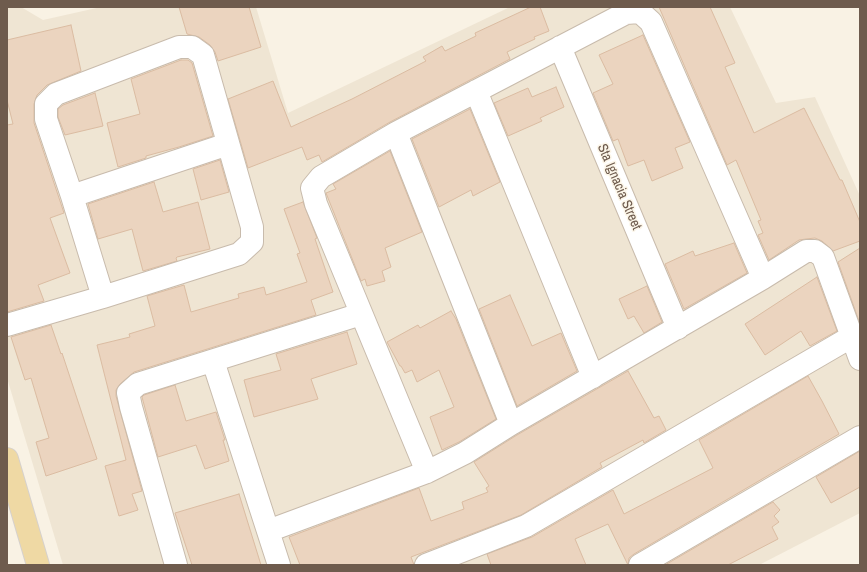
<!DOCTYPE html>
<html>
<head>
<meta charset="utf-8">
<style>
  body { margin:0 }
  #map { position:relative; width:867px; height:572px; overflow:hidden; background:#f9f2e4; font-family:"Archivo Narrow",sans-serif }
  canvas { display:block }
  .frame { position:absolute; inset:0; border:8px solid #6e5b4d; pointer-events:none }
</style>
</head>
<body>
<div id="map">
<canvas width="867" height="572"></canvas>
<div class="frame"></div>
</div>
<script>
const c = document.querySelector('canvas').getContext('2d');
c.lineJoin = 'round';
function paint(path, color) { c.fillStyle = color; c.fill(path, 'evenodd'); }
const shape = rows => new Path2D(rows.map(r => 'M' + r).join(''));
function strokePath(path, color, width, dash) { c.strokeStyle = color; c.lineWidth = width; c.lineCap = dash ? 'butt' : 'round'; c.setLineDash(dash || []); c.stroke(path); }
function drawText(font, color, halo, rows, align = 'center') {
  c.font = font + ' "Archivo Narrow",sans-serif'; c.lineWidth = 3; c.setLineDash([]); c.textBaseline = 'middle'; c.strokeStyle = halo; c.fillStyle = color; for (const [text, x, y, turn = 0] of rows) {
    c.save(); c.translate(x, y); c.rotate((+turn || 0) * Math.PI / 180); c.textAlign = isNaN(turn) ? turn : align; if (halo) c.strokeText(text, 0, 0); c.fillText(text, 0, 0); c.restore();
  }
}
paint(shape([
  [7,7,21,7,43,20,101,7,256,7,288,113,510,7,730,7,776,103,815,97,860,196,860,513,759,565,63,565,7,378]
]), '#efe5d3');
const building = shape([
  [179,7,249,7,261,47,218,61,215,52,210,45,199,37,187,34,179,7],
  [531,7,540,7,549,31,534,37,535,39,507,52,510,59,390,122,322,162,319,155,307,160,302,147,248,168,228,99,273,81,291,127,352,99,426,61,423,57,442,46,445,51,476,36,475,33,531,7],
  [659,7,710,7,735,63,725,67,754,133,804,108,840,180,842,180,860,222,860,241,833,251,822,241,815,238,806,239,799,240,769,260,758,235,763,233,758,221,761,220,736,160,727,165,659,7],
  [71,25,81,71,47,85,37,95,34,104,34,123,64,213,50,218,70,273,38,285,44,301,7,312,7,125,13,124,7,100,7,40,71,25],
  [643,35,690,142,675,148,683,168,652,181,644,160,628,166,618,139,613,141,593,93,613,84,599,55,643,35],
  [181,60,188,60,192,63,213,136,179,147,146,156,146,158,118,167,107,123,140,114,131,79,181,60],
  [556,87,564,107,540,118,542,121,508,136,494,103,528,88,532,97,556,87],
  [95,93,103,126,65,135,58,117,58,109,63,105,95,93],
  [470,109,500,182,473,196,471,190,439,207,412,139,470,109],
  [390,151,422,232,385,248,391,267,382,271,385,281,367,286,365,279,361,281,326,193,336,189,333,184,390,151],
  [220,160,229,192,201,200,193,169,220,160],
  [154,182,163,212,198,202,210,249,177,257,176,258,177,261,143,271,132,229,98,239,88,204,154,182],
  [303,202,317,238,315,239,333,292,311,300,316,315,134,372,120,384,116,390,116,396,142,491,132,494,138,510,119,516,105,466,126,460,97,345,130,337,129,334,155,326,147,296,184,285,191,312,239,298,238,294,264,287,266,295,307,282,297,254,300,253,284,209,303,202],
  [734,243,747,273,684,309,665,264,693,251,695,256,734,243],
  [860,248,860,321,859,321,838,262,860,248],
  [817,277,837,331,810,346,801,331,765,355,745,324,817,277],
  [647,286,662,322,644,333,634,316,628,319,619,299,647,286],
  [510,295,532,346,561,333,577,371,517,406,479,309,510,295],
  [451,311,456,319,496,419,459,442,442,450,430,417,454,407,439,370,417,382,412,370,405,373,401,366,400,366,387,342,418,325,420,328,451,311],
  [51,325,61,354,62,353,97,459,46,476,36,442,49,438,31,378,25,380,11,337,51,325],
  [347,332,357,364,311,379,318,399,254,417,244,380,281,370,276,354,347,332],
  [628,371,654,418,659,416,666,430,644,443,643,440,600,463,602,467,521,515,411,557,414,565,300,565,289,537,419,488,431,521,464,509,462,502,488,492,486,488,489,486,474,462,517,435,628,371],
  [808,376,822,401,839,434,634,554,629,558,628,565,608,524,575,539,586,565,491,565,487,554,532,537,613,490,624,514,713,468,699,440,808,376],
  [175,385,186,421,216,412,225,440,223,440,229,461,205,469,196,445,158,457,142,397,144,395,175,385],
  [860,451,860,487,831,503,816,477,860,451],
  [239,494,261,565,192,565,175,513,239,494],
  [773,502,780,510,774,516,779,522,772,527,778,539,728,565,665,565,773,502]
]);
paint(building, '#ebd4bf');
strokePath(building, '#dbbca2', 1);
const minor = shape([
  [560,47,678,328],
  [476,91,593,377],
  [396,133,511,424],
  [72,196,228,144],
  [7,325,103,297,239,254,252,242,252,227,203,55,192,47,179,47,56,94,46,104,46,119,72,196,103,297],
  [213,361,279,565],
  [427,472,316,204,312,188,321,177,396,133,626,13,640,12,651,22,763,278],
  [268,531,427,472,465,453,511,424,763,278,806,251,815,251,823,257,860,359],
  [176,565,131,407,128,393,138,384,361,314],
  [426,565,526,526,851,337],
  [640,565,860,437]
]);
const major = shape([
  [7,459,38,565]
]);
strokePath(minor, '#c8bbac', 24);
strokePath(major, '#d6d1cd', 24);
strokePath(minor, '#fff', 22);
strokePath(major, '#efd9a4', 22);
drawText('14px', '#6e5b4d', '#fcf6e9', [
  ["Sta Ignacia Street",619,187,67]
]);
</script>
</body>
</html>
